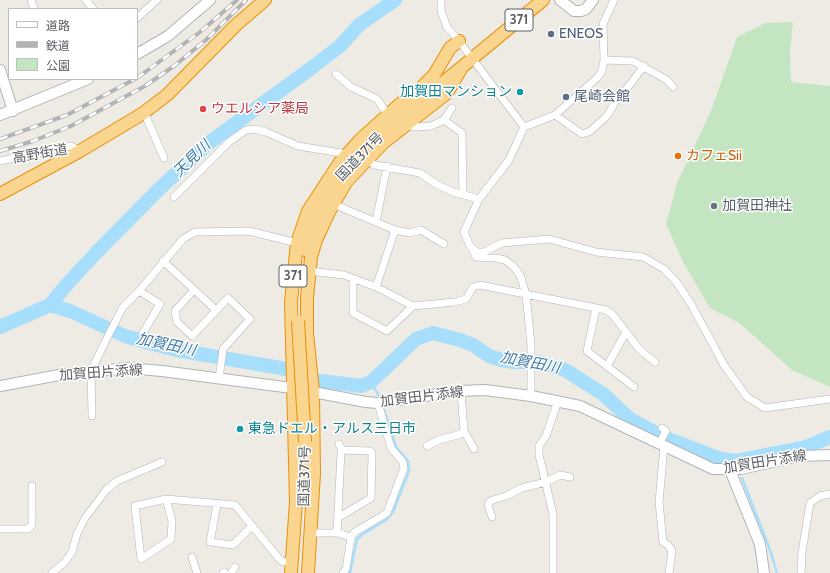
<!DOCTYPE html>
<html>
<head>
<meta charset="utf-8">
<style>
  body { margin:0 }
  #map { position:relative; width:830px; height:573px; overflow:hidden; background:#eeebe4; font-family:Cabin,"Noto Sans JP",sans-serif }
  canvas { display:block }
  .legend { position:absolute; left:8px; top:8px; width:130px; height:72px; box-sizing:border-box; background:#fff; border:1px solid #bebfc1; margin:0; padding:5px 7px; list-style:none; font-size:12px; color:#5c6064 }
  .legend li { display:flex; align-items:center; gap:8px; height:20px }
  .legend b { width:20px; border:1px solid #bebfc1 }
</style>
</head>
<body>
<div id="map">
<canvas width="830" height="573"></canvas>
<ul class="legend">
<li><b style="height:5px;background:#fff"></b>道路</li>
<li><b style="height:5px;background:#b2b3b4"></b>鉄道</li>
<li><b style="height:11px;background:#c4e5c1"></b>公園</li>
</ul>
</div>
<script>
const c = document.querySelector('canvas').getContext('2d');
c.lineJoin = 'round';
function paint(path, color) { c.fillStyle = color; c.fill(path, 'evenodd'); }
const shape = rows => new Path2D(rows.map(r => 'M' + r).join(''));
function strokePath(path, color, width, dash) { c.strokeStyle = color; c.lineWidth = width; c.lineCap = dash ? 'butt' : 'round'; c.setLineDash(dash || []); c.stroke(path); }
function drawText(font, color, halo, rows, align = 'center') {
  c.font = font + ' Cabin,"Noto Sans JP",sans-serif'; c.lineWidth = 3; c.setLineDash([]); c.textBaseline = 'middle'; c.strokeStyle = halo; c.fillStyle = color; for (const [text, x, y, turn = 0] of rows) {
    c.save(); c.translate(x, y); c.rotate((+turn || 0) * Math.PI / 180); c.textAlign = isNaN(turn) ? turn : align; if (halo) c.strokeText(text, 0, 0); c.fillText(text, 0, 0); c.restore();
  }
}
paint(shape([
  [793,22,790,51,791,82,830,86,830,387,792,370,738,322,710,308,683,262,666,224,677,183,711,111,737,37,765,23]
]), '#c4e5c1');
strokePath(shape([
  [371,382,379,396],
  [735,461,736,464],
  [742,478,769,547,777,573],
  [350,573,357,539,363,534,386,520,393,512,409,471,408,461,396,447,384,410]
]), '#a6defc', 2.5);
strokePath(shape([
  [50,305,70,311,125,336,149,343,177,350,286,369],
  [0,327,50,305,68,283,97,252,158,190,210,142,310,69,340,46,359,25,395,0],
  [321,381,361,386,371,382,416,339,433,333,460,340,473,345,489,356,502,360,513,362,539,362,565,370,603,394,630,419,663,437,721,459,735,461,806,447,830,437]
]), '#a6defc', 14);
const street = shape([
  [31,0,34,9],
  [86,0,93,9],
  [441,0,441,11,447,27,459,41,524,127,509,160,479,199,464,232,470,246,477,252,484,252,502,243,549,239,596,252,643,257,664,269,677,283,691,304,724,365,747,397,765,408,830,399],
  [614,0,603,24,604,60,633,61,667,80,673,87],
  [137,18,157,0],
  [336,74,351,87,377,99,388,115],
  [144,112,164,158],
  [555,115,582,134,589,132,607,116,617,99,628,87,644,66],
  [444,120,462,133,463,195],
  [406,125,416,127,431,126,444,120,452,108],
  [524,127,555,115,598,77,602,71,604,60],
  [368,157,374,165,420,173,436,184,453,192,479,199],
  [0,161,71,146,80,151],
  [174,197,229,142,246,130,255,129,266,132,298,146,347,154],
  [333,204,395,230,410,233,421,230,444,244],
  [376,222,387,166],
  [472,248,476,257,496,258,505,260,513,266,520,275,526,294,531,345,531,396],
  [163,261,216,310],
  [309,271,344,275,376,287,413,306,455,302,466,299,473,287,480,285,606,310,612,314,640,350,655,362],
  [353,279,353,313,387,331,413,306],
  [376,287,395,230],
  [194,290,175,311,177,322,192,336,228,298,250,319,223,349,219,379],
  [139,291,160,304,143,333],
  [596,308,587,351,634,387],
  [607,366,626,332],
  [461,391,464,431,474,449],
  [92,416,91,371,108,336,123,307,139,291,183,239,195,232,249,231,297,243],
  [659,444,666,431,662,428],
  [427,446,439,440,461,434,464,431],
  [664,446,659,502,663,542,668,545,672,551,669,573],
  [166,499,172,521,171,539,141,559,135,506,166,499,235,505,281,561,293,563],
  [217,504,210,542,233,545,252,526],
  [339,517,371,498,372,453,370,451,342,450],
  [492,517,488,505,490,501,506,496,522,488,546,482,560,475,570,477],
  [0,529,28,529,32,525,32,486],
  [312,533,337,533,351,537],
  [337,533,341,452,342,450,339,444],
  [192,557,197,573],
  [52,573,64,563,72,552,77,534,85,518,107,489,117,481,162,462],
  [223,573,224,572],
  [231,573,235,567],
  [343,573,346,569,351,537,355,532,387,513,404,468,403,462,391,448,378,403],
  [553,573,553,514,539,455,539,446,546,436,558,401],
  [801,573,802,552,810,503,820,496,830,494]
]);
const secondary = shape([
  [560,0,574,11,581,11,586,9,593,0],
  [137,54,168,36,210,0],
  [0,70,13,111],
  [0,115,88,79],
  [0,386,59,375,128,368,162,371,292,388,366,402,378,403,459,391,485,390,531,396,580,406,713,469,741,469,799,456,830,455],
  [730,470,760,544,764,573]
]);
const highway = shape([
  [0,194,80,151,142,114,167,95,236,25,265,0],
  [305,250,309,233,325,198,354,159,393,124,543,0],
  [305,496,305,452],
  [291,573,296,502,291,302,297,243,308,211,340,162,361,139,400,104,421,88,434,75,450,48,459,41],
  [308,573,314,473,313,392,307,333,307,298,311,257,316,240,329,212,346,182,383,143,447,93,462,67]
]);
strokePath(street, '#b1b5b9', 8);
strokePath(secondary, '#b0b4b8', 12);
strokePath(highway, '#e99008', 14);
strokePath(street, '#fff', 7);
strokePath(secondary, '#fff', 10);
strokePath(highway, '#f9d590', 12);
const rail = shape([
  [137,78,200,32,237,0],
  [0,139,67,115,135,79],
  [0,151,33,141,71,126,145,86,174,66,206,40,246,0]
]);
strokePath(rail, '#b2b3b4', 4);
strokePath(rail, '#fff', 2.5, [8]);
const highwayBridge = shape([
  [298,321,305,442]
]);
strokePath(highwayBridge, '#e99008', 14, []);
strokePath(highwayBridge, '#f9d590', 12);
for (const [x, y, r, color] of [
  [551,34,4,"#5c6f8a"],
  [520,92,4,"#0f9aa8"],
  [566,97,4,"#5c6f8a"],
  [203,109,4,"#e0444e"],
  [678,156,4,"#e8710a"],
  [714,206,4,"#6b7280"],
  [240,429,4,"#0f9aa8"]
]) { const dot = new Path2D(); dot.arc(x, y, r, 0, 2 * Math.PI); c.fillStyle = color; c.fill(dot); strokePath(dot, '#fff', 1.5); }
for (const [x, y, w] of [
  [519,20,28],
  [293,276,28]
]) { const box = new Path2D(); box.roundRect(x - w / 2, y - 11, w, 22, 3); c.fillStyle = '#fff'; c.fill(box); strokePath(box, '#5c6064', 1); }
drawText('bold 13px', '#5c6064', null, [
  ["371",519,20],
  ["371",293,276]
]);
drawText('14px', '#4e5e75', '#fff', [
  ["ENEOS",559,34],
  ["尾崎会館",574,97]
], 'left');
drawText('14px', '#0d838f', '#fff', [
  ["加賀田マンション",512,92],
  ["東急ドエル・アルス三日市",248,429,"left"]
], 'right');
drawText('14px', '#be3a42', '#fff', [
  ["ウエルシア薬局",211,109]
], 'left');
drawText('14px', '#5c6064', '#fff', [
  ["高野街道",40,154,-10],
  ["国道371号",360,157,-46],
  ["加賀田片添線",101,373,-4],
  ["加賀田片添線",422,397,-7],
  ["加賀田片添線",765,462,-9],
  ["国道371号",305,476,-89]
]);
drawText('14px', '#c56008', '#fff', [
  ["カフェSii",686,156]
], 'left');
drawText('14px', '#5b616d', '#fff', [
  ["加賀田神社",722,206]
], 'left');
drawText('italic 15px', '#417aa5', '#fff', [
  ["天見川",192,159,-44],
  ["加賀田川",166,345,12],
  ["加賀田川",530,363,11]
]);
</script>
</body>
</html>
